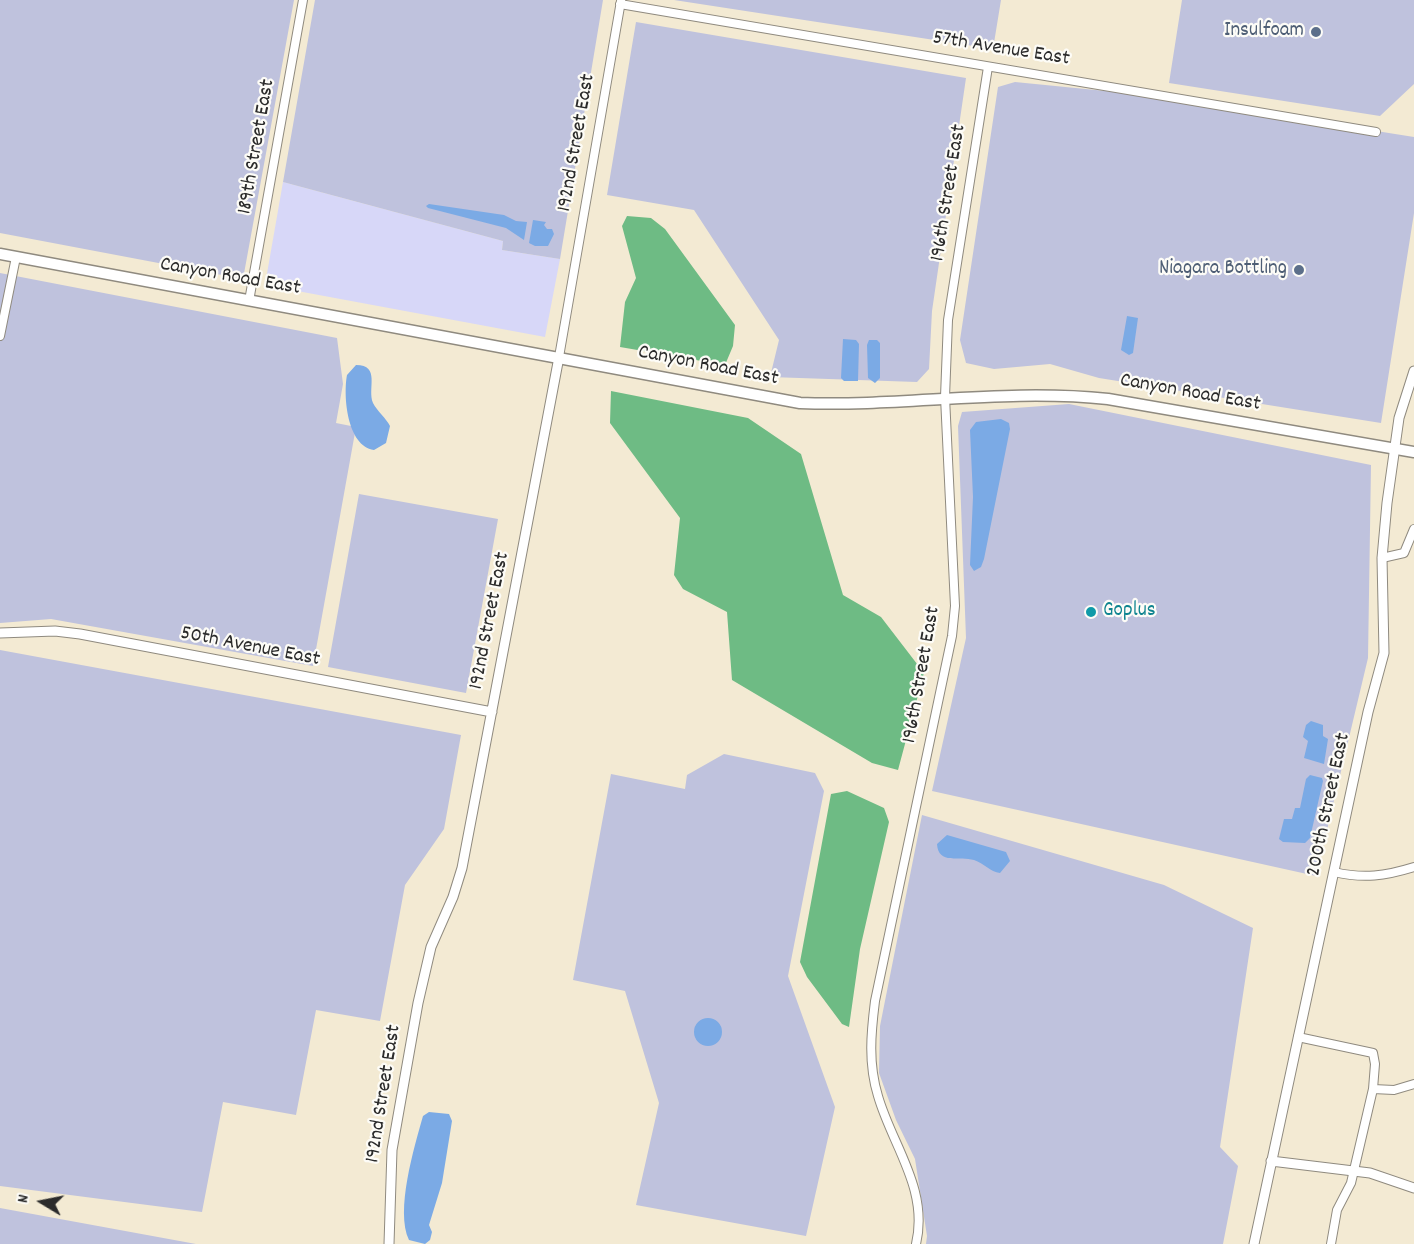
<!DOCTYPE html>
<html>
<head>
<meta charset="utf-8">
<style>
  body { margin:0 }
  #map { position:relative; width:1414px; height:1244px; overflow:hidden; background:#f3ead3; font-family:Dekko,sans-serif }
  canvas { display:block }
  .north { position:absolute; left:12px; top:1172px; width:60px; height:60px; -webkit-text-stroke:4px #fdfcf7; paint-order:stroke; rotate:280deg; font-size:16px; font-weight:700; line-height:24px; text-align:center; color:#2b2b2b }
  .north::after { content:''; display:block; margin:auto; width:21px; height:27px; background:#2b2b2b; clip-path:polygon(50% 0,100% 100%,50% 72%,0 100%) }
</style>
</head>
<body>
<div id="map">
<canvas width="1414" height="1244"></canvas>
<div class="north">N</div>
</div>
<script>
const c = document.querySelector('canvas').getContext('2d');
c.lineJoin = 'round';
function fillPath(path, color) {
  c.fillStyle = color;
  c.fill(path, 'evenodd');
}
function strokePath(path, color, width, dash) {
  c.strokeStyle = color;
  c.lineWidth = width;
  c.lineCap = dash ? 'butt' : 'round';
  c.setLineDash(dash || []);
  c.stroke(path);
}
function drawText(font, color, halo, rows, align = 'center') {
  c.font = font + ' Dekko,sans-serif';
  c.lineWidth = 4.5;
  c.setLineDash([]);
  c.textBaseline = 'middle';
  c.strokeStyle = halo;
  c.fillStyle = color;
  for (const [text, x, y, turn = 0] of rows) {
    c.save();
    c.translate(x, y);
    c.rotate((+turn || 0) * Math.PI / 180);
    c.textAlign = isNaN(turn) ? turn : align;
    if (halo) c.strokeText(text, 0, 0);
    c.fillText(text, 0, 0);
    c.restore();
  }
}
fillPath(new Path2D(`
  M283 182 503 241 502 250 560 259 545 337 265 285Z`), '#d7d7f8');
fillPath(new Path2D(`
  M0 0H294L243 279 0 233Z
  M315 0H603L560 259 502 250 503 241 283 182Z
  M674 0H1001L993 49Z
  M1182 0H1414V84L1380 116 1169 83Z
  M636 22 966 78 932 311 929 369 917 382 770 377 779 340 694 210 607 195Z
  M1015 82 1156 96 1414 137V213L1381 423 1099 378 1050 364 994 369 966 363 960 340 998 87Z
  M0 273 337 338 343 384 336 423 356 427 313 666 51 619 0 623Z
  M1069 404 1371 465 1368 658 1316 876 932 791 966 638 958 426 962 412Z
  M359 494 498 519 466 693 328 667Z
  M0 650 461 735 444 829 405 885 380 1021 316 1010 296 1115 223 1102 202 1212 0 1186Z
  M724 754 815 773 824 791 788 976 835 1107 806 1236 636 1205 659 1103 625 991 573 980 611 774 685 789 687 775Z
  M922 815 1164 885 1253 928 1220 1147 1238 1166 1223 1244H926L927 1236 915 1159 896 1120 879 1073 880 1026Z
  M0 1208 196 1244H0Z`), '#bfc2dd');
fillPath(new Path2D(`
  M627 216 651 218 665 229 735 325 733 346 725 365 620 347 625 302 636 278 622 226Z
  M611 391 748 418 801 454 843 595 881 617 924 673 898 770 872 763 732 680 727 612 683 589 674 575 680 518 610 423Z
  M847 791 884 808 889 822 860 949 849 1027 842 1024 807 977 800 962 831 794Z`), '#6ebb84');
fillPath(new Path2D(`
  M429 204 504 215 516 221 527 222 524 240 506 228 428 208 426 206Z
  M533 220 546 222 544 225 547 229H552L554 234 548 246H535L529 243Z
  M1127 316 1138 318 1133 353 1129 355 1121 350Z
  M843 339 856 340 859 344 858 381H844L841 378Z
  M869 340H877L880 343V378L875 383 868 378 867 345Z
  M356 365C381 365 367 389 373 403 377 411 386 418 390 426L386 443 374 450C347 446 343 396 347 375Z
  M1001 419 1009 423 1010 429 984 559 981 567 974 571 970 565 973 497 970 430 976 422Z
  M1311 721 1323 725V736L1328 739 1324 764 1304 758 1308 741 1303 737 1306 725Z
  M1310 775 1322 778 1323 781 1310 838 1305 843 1283 842 1279 839 1284 819H1292L1295 808H1300L1306 779Z
  M947 835 1006 852 1010 861 1000 873C990 872 984 863 974 860 960 856 938 865 937 844Z
  M694 1032a14 14 0 1 1 28 0a14 14 0 1 1-28 0Z
  M429 1112 449 1114 452 1121 442 1183 429 1225 432 1232 430 1240 425 1244 409 1240C395 1211 414 1148 423 1116Z`), '#7baae5');
const minor = new Path2D(`
  M620 4 1376 132
  M249 301 303 0
  M0 336 16 257
  M559 357 621 1
  M1382 558 1404 553 1414 529
  M1334 872C1364 879 1385 876 1414 867
  M1298 1037 1373 1053 1375 1064 1373 1089 1351 1183 1337 1210 1331 1244
  M1373 1089 1394 1090 1414 1084
  M916 1244C929 1189 892 1145 878 1096 868 1063 871 1033 875 1001L952 636 955 606 945 397 948 320 988 67`);
const tertiary = new Path2D(`
  M0 633 55 631 80 634 492 712
  M1271 1161 1370 1173 1414 1188
  M389 1244 392 1150 418 1003 431 947 453 897 462 868 559 357
  M1254 1244 1368 712 1384 653 1382 558 1387 503 1399 418 1414 371`);
const secondary = new Path2D(`
  M0 254 800 403C904 407 1003 388 1108 399L1414 452`);
strokePath(minor, '#8f8a7f', 10);
strokePath(tertiary, '#8f8a7f', 11);
strokePath(secondary, '#8f8a7f', 13);
strokePath(minor, '#fff', 8);
strokePath(tertiary, '#fff', 9);
strokePath(secondary, '#fff', 10);
for (const [x, y, r, color] of [
  [1316,32,6,"#5c6f8a"],
  [1299,270,6,"#5c6f8a"],
  [1091,612,6,"#0f9aa8"]
]) {
  const dot = new Path2D();
  dot.arc(x, y, r, 0, 2 * Math.PI);
  c.fillStyle = color;
  c.fill(dot);
  strokePath(dot, '#fdfcf7', 2);
}
drawText('21px', '#4e5e75', '#fdfcf7', [
  ["Insulfoam",1304,32],
  ["Niagara Bottling",1287,270]
], 'right');
drawText('21px', '#2b2b2b', '#fdfcf7', [
  ["57th Avenue East",1001,50,9],
  ["192nd Street East",578,143,-80],
  ["189th Street East",258,147,-80],
  ["196th Street East",950,193,-81],
  ["Canyon Road East",230,278,10],
  ["Canyon Road East",708,367,11],
  ["Canyon Road East",1190,394,10],
  ["192nd Street East",491,621,-79],
  ["50th Avenue East",250,648,11],
  ["196th Street East",923,675,-80],
  ["200th Street East",1330,805,-78],
  ["192nd Street East",385,1094,-81]
]);
drawText('21px', '#0d838f', '#fdfcf7', [
  ["Goplus",1103,612]
], 'left');
</script>
</body>
</html>
